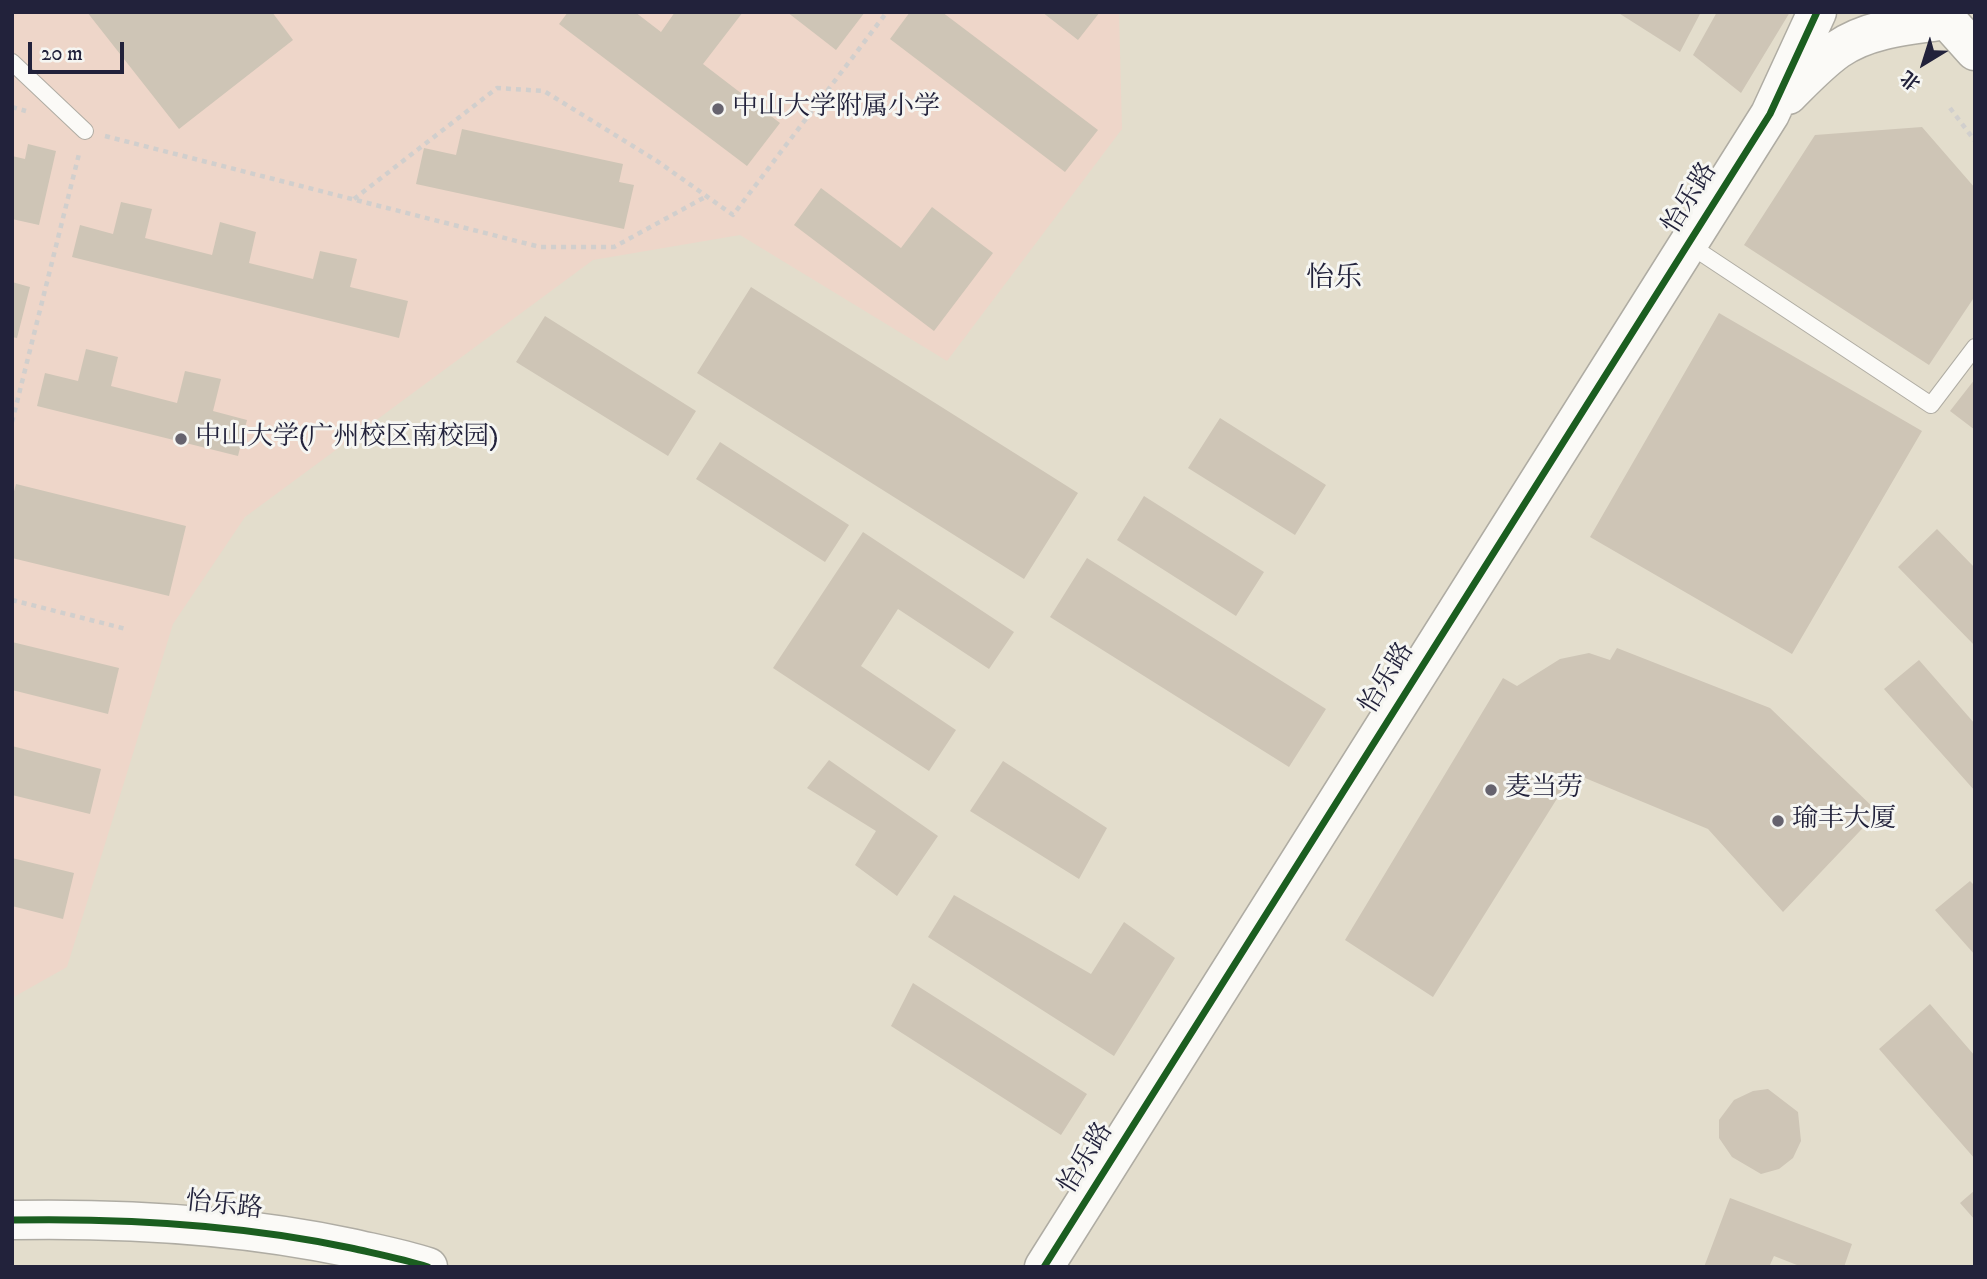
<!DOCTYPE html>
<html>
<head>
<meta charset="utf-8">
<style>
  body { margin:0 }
  #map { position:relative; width:1987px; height:1279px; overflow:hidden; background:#e3ddcc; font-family:"IM FELL DW Pica","Noto Serif SC",serif }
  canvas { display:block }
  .frame { position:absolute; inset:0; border:14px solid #22223b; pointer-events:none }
  .north { position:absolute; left:1889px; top:28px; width:70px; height:70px; -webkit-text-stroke:5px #f6f6f2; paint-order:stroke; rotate:218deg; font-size:19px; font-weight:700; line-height:28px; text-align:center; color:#22223b }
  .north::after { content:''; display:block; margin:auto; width:24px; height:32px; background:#22223b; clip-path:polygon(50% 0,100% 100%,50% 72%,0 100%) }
  .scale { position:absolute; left:28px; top:42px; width:96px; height:32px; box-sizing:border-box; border:4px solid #22223b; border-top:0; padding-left:9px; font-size:21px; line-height:24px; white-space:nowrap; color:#22223b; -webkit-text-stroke:5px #f6f6f2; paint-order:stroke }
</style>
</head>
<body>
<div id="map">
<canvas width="1987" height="1279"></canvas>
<div class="frame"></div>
<div class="north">北</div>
<div class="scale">20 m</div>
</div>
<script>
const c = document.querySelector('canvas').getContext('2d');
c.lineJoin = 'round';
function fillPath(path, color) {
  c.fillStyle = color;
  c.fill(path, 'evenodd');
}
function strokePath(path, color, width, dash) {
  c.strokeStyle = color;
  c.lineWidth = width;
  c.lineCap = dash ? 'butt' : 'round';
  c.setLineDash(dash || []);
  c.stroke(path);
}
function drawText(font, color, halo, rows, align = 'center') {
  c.font = font + ' "IM FELL DW Pica","Noto Serif SC",serif';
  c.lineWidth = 6;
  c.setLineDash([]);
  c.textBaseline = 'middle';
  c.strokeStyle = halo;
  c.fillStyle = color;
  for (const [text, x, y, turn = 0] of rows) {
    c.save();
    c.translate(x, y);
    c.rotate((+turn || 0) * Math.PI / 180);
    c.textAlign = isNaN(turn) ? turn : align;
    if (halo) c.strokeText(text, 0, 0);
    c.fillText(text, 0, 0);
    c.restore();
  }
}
fillPath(new Path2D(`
  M12 12H1119L1122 129 947 361 740 235 593 260 245 517 173 624 67 967 12 998Z`), '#eed6c9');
fillPath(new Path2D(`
  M87 12H272L293 40 179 129Z
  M568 12H635L661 32 675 12H743L703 64 780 123 747 166 559 24Z
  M787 12H865L836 50Z
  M910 12H942L1098 130 1065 172 890 39Z
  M1042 12H1100L1078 40Z
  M1617 12H1701L1680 52Z
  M1717 12H1790L1741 93 1693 55Z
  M1922 127 1975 188V296L1929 365 1744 245 1815 135Z
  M462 129 623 164 619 182 634 185 624 229 416 184 424 148 456 155Z
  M28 144 56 151 39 225 12 219V156L25 159Z
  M821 188 901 248 932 207 993 253 934 331 794 225Z
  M121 202 152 209 145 238 212 255 220 222 256 232 249 263 313 279 320 251 357 259 350 287 408 301 399 338 72 257 80 225 113 234Z
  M12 282 30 287 17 338 12 337Z
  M751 287 1078 493 1024 579 697 373Z
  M1719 313 1922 431 1792 654 1590 537Z
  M545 316 696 411 668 456 516 362Z
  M86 349 118 357 111 386 177 403 185 371 221 379 213 411 247 420 238 456 37 406 45 373 78 381Z
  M1975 379V430L1950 411Z
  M1220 418 1326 485 1295 535 1188 468Z
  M720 442 849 525 825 562 696 479Z
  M16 484 186 526 169 596 12 558V499Z
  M1144 496 1264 572 1236 616 1117 540Z
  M1937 529 1975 568V646L1898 567Z
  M863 532 1014 632 989 669 898 609 861 666 956 730 929 771 773 668Z
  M1087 558 1326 709 1289 767 1050 617Z
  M12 642 119 668 108 714 12 690Z
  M1617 648 1770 708 1878 812 1783 912 1708 829 1573 773 1433 997 1345 940 1503 678 1517 686 1560 659 1589 653 1610 660Z
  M1919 660 1975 724V791L1884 689Z
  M12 746 101 769 90 814 12 795Z
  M829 760 938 836 897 896 855 865 876 831 807 788Z
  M1003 761 1107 828 1079 879 970 811Z
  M12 858 74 873 63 919 12 906Z
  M1970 881 1975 886V955L1935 910Z
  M954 895 1091 974 1124 922 1175 958 1114 1056 928 937Z
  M913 983 1087 1094 1061 1135 891 1026Z
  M1930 1004 1975 1056V1159L1879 1049Z
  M1768 1089 1798 1112 1801 1141 1793 1158 1779 1169 1761 1174 1732 1157 1719 1138V1120L1734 1100 1753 1091Z
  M1975 1190V1220L1960 1203Z
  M1730 1198 1852 1244 1844 1267H1802L1774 1256 1769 1267H1704Z`), '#cec5b6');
const service = new Path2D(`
  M12 62 85 131
  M1688 244 1931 405 1975 347`);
const tertiary = new Path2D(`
  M1788 95C1804 79 1819 63 1837 50 1868 28 1911 25 1947 20
  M12 1220C126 1218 239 1224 351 1248 377 1254 403 1259 428 1267
  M1044 1267 1770 114 1817 12`);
const primary = new Path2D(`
  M1940 12 1975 51`);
strokePath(service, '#afaca3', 18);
strokePath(tertiary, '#afaca3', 41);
strokePath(primary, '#afaca3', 41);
strokePath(new Path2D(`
  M12 107 26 111
  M1950 108 1975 141
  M105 136 540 247H614L707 196
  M354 199 497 88 544 91 657 161 733 215 887 12
  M12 422 79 154
  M12 600 126 629`), '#d1cfcd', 4.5, [5, 5]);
strokePath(service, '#fbfaf7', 16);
strokePath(tertiary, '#fbfaf7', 38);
strokePath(primary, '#fbfaf7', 38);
strokePath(new Path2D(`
  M12 1220C126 1218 239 1224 351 1248 377 1254 403 1259 428 1267
  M1044 1267 1770 114 1817 12`), '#1b5e20', 7);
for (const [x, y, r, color] of [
  [718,109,7,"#66636e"],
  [181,439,7,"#66636e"],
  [1491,790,7,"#66636e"],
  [1778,821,7,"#66636e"]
]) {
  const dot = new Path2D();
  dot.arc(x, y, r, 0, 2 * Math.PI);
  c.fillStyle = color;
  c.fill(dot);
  strokePath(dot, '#f6f6f2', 2.5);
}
drawText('26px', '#22223b', '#f6f6f2', [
  ["中山大学附属小学",732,109],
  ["中山大学(广州校区南校园)",195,439],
  ["麦当劳",1505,790],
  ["瑜丰大厦",1792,821]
], 'left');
drawText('26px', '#22223b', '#f6f6f2', [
  ["怡乐路",1691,199,-58],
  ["怡乐路",1388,679,-58],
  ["怡乐路",1087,1159,-58],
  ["怡乐路",224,1207,6]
]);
drawText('28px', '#22223b', '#f6f6f2', [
  ["怡乐",1334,280]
]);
</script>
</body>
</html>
